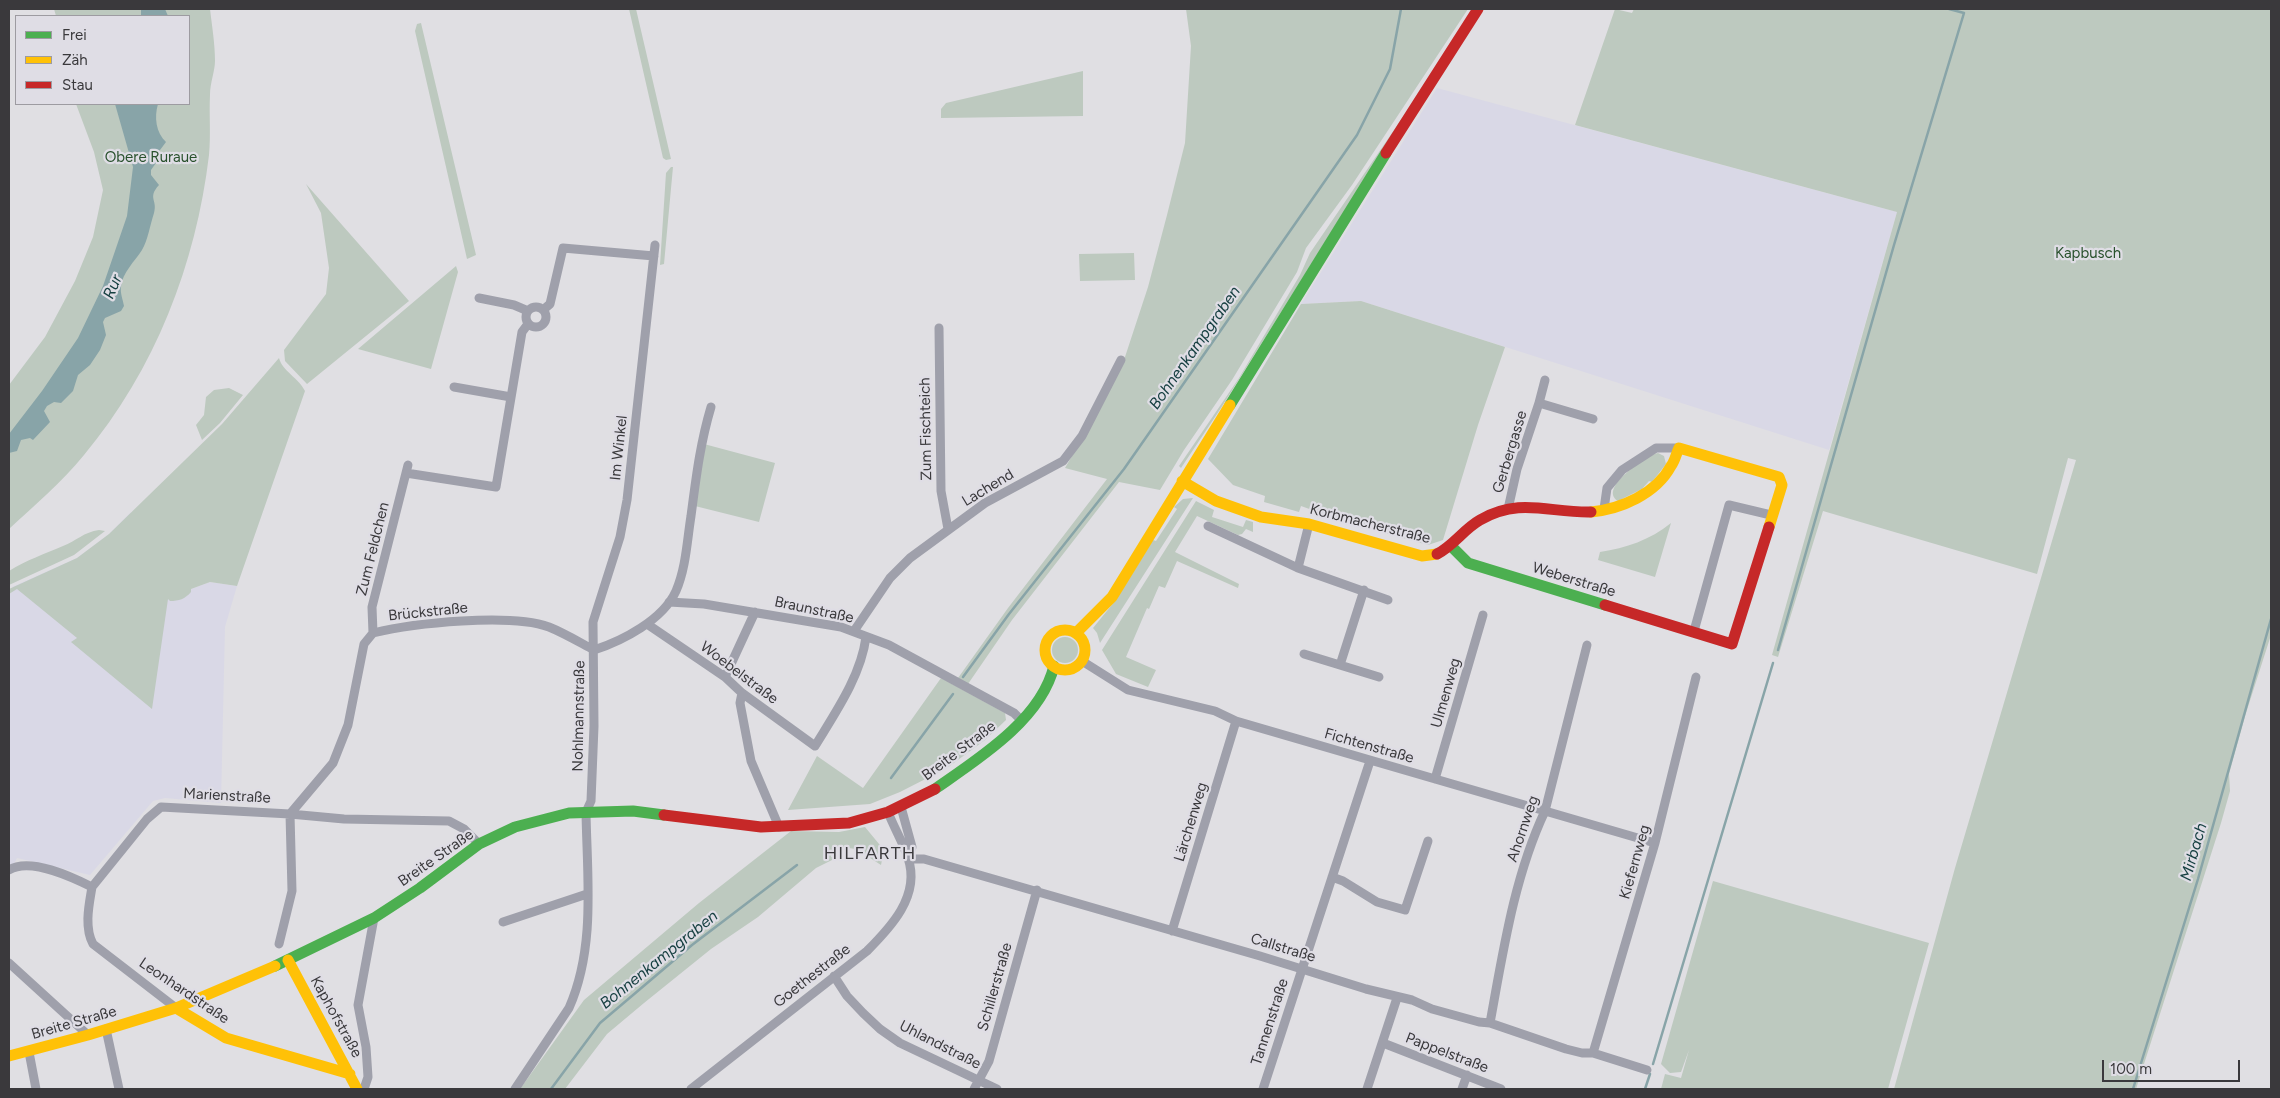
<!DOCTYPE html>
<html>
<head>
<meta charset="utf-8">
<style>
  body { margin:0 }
  #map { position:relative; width:2280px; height:1098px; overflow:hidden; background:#e0dfe3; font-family:Figtree,sans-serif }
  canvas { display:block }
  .frame { position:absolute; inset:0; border:10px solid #3a393c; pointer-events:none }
  .legend { position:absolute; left:15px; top:15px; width:175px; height:90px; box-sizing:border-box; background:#dfdde5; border:1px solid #9d9ba1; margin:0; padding:6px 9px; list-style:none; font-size:15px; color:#3a393c }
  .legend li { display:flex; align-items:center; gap:10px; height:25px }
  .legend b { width:25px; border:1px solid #9d9ba1 }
  .scale { position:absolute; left:2102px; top:1060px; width:138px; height:22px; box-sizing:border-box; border:2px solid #3a393c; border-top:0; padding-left:6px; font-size:15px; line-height:18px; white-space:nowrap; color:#3a393c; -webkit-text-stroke:4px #dfdde5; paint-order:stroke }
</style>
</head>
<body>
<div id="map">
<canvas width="2280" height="1098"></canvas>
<div class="frame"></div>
<ul class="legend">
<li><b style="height:6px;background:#4caf50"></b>Frei</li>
<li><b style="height:6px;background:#ffc107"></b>Zäh</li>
<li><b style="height:6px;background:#c62828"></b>Stau</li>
</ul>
<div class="scale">100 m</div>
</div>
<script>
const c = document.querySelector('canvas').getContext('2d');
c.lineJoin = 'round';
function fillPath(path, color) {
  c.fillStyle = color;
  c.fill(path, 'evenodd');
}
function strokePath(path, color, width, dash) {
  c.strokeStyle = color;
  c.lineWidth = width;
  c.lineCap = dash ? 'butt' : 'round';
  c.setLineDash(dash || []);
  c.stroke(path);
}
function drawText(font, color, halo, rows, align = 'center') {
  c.font = font + ' Figtree,sans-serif';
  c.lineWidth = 4.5;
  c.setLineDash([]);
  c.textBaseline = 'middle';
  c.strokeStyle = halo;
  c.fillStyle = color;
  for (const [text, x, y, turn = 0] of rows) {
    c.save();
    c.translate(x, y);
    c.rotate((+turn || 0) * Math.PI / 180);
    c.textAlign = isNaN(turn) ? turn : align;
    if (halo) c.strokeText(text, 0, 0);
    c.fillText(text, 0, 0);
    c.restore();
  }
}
fillPath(new Path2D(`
  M1437 88 1897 212 1829 450 1361 301 1301 304Z
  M131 512 168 597 210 582 237 586 225 627 221 803 165 798 153 801 90 875 17 858 13 866 9 863V594L16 589 12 587 77 558 109 534Z`), '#d9d8e6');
fillPath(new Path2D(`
  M54 9H210C212 26 215 44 215 61 215 71 210 83 210 95 209 114 211 135 209 155 196 264 155 370 84 455 62 482 34 506 9 529V385L45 337 75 281 93 237 103 190 94 152 76 104H189V16H56Z
  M629 9H636L671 159 666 160 663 158Z
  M1186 9H1468L1352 185 1306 248 1297 272 1232 380 1184 450 1160 490 1119 482 1012 620 968 684 958 678 1008 608 1107 479 1065 468 1104 401 1124 360 1148 287 1167 215 1185 143 1191 46Z
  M1615 9 1632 13 1634 9H2271V635L2246 713 2229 774 2230 791 2221 823 2136 1089H1894L1955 868 2076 460 2068 458 2037 574 1823 511 1778 657 1772 655 1897 212 1575 125Z
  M421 23 476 255 467 259 415 31 417 24Z
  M1083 71V116L941 118V109L946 103Z
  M1407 111 1221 408 1181 468 1179 466 1239 378 1300 275 1310 253Z
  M671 167H673L664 264 660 265 666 173Z
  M306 184 409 301 307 384 285 361 284 350 326 294 329 268 321 213Z
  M1134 253 1135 280 1080 281 1079 254Z
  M456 266 458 272 431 369 358 349Z
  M1361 301 1505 347 1478 425 1443 540 1428 545 1346 522 1301 506 1299 512 1264 502 1265 496 1233 485 1208 459 1301 304Z
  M279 358C282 371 299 378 305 391L237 586 210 582 191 589V592C185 599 179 601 170 601L168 599 152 709 71 642 77 638 17 589 9 594V589L77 558 109 534 222 424Z
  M229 388 243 395 220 423 202 440 196 425 204 415 206 397 214 390Z
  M704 444 775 463 759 522 695 506Z
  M1658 453 1664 456 1666 464 1652 482 1649 481 1642 489 1618 501C1597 488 1648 455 1658 453Z
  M1193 498 1100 643 1097 633 1093 628 1115 601 1153 540 1156 541 1177 509 1174 507 1183 499Z
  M1196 501 1214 510 1212 517 1243 527 1246 520 1253 522V532L1246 529 1242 534 1238 535 1197 516 1175 552 1239 584 1238 588 1177 561 1165 588 1159 586 1149 609 1147 608 1126 657 1156 670 1148 687 1116 674 1102 650Z
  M1671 523 1655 577 1598 560 1600 552C1626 548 1650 540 1671 523Z
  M99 530 105 531 74 555 9 585V571C27 560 44 554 63 546 76 541 84 532 99 530Z
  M1052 650a13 13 0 1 1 26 0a13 13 0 1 1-26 0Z
  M941 678 1005 713 1006 720 985 740 947 768 900 792 870 804 788 810 817 756 863 788Z
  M865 827 884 850 881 865 856 849 833 846 831 857 836 858 816 868 758 917 711 949 644 1003 607 1034 565 1089H520L584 1000 699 903 791 831 839 832Z
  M1713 881 1929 943 1888 1089H1661L1665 1074 1681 1078 1689 1050 1681 1072 1670 1073 1661 1064Z`), '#bdc9bf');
fillPath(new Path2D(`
  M141 9H165L168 16H141Z
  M115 104H158C154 117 156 133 166 142L157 154 158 160 151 170V175L159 185C147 198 158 200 154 213 150 225 148 240 142 250 135 261 122 273 121 287 120 293 123 300 124 306L121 311 105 318 103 322 106 335 100 350 90 365 78 375 73 391 61 403 54 402 47 406 44 411 50 422 33 440 30 438 21 440 17 451 9 453V434L42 391 78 338 103 286 127 216 133 167Z`), '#88a4a8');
strokePath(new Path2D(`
  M1778 650 1894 245 1964 13 1949 9
  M963 677 1009 614 1124 469 1357 135 1390 69 1401 9
  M891 778 953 694
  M1653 1064 1773 663
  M551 1089 600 1023 692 945 797 865
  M1645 1089 1650 1074
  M2133 1089 2198 879 2271 619`), '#88a4a8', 2.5);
strokePath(new Path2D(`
  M479 298 514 305 528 311
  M526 317a10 10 0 1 1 20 0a10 10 0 1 1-20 0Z
  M543 310 550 304 563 248 654 256
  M939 328 941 491 948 529
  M454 387 511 397
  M1539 403 1545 380
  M406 473 496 487 522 332 528 324
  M1508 509 1517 469 1539 403 1593 419
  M1604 509 1607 488 1622 470 1656 448H1679
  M1309 524 1298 568 1388 600
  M1208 526 1298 568
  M669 602 704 604 841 627 889 645 1014 713 1021 720
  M647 624 725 677 742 693 815 746C835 713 861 676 866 637
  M854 631 890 578 910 558 985 503 1063 461 1082 436 1121 360
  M1694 631 1729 505 1771 515
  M373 633 372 607 408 465
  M594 650C622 641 663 620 676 591 686 568 687 541 691 516 696 478 700 444 711 407
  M1304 654 1379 677
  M1082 661 1128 690 1215 711 1236 721 1655 843
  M1340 665 1364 590
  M725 677 755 612
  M742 693 740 703 751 761 779 827
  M1435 779 1483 615
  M901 807 912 847 908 859
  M908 859H924L1260 956 1366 989 1412 1000 1432 1009 1479 1022 1490 1023 1566 1049 1582 1053H1593L1647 1070
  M9 870C30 857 72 877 92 887L147 819 161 807 290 814 344 819 449 821 464 829 479 844
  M1332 877 1343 881 1377 902 1405 910 1428 841
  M92 887C89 905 84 927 93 944L176 1008
  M503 922 587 894
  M1172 931 1236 721
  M279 944 292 891 290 814 333 763 348 725 364 644 373 633C414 623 510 613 549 627 564 633 579 642 594 650
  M9 963 88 1035
  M834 976 847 996 863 1013 880 1029 900 1043 997 1089
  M1490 1023C1503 952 1514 877 1545 811L1587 645
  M106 1029 119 1089
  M1383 1043 1501 1089
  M29 1052 36 1089
  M1593 1053 1655 843 1696 677
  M364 1089 368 1077 366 1047 358 1005 374 918
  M515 1089 569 1008C596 947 587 877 586 812L591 801 594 726 593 622 620 537 627 500 655 245
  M691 1089 867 951C890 928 921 896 908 858 903 842 894 828 888 812
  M974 1089 989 1061 1037 890
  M1263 1089 1370 761
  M1367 1089 1397 998
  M1462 1089 1467 1075`), '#9fa0ab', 9);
strokePath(new Path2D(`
  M1230 405 1386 153
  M1451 546 1468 563 1605 605
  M935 789C978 759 1041 720 1054 666
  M275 966 374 918 420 888 479 844 515 827 569 813 633 811 664 815`), '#4caf50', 11);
strokePath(new Path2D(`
  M1182 481 1216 501 1261 517 1309 524 1422 556 1437 554
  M1591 512C1621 509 1656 494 1671 466 1675 461 1676 454 1679 448L1779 477 1782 485 1769 527
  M1045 650a20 20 0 1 1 40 0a20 20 0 1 1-40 0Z
  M1076 633 1112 597 1230 405
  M288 960 357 1089
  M176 1008 226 1038 350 1074
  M9 1056 88 1035 176 1008 275 966`), '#ffc107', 11);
strokePath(new Path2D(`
  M1386 153 1478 9
  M1437 554C1453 546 1464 529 1480 520 1520 497 1549 513 1591 512
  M1605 605 1732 644 1769 527
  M664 815 761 827 849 823 888 812 935 789`), '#c62828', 11);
drawText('15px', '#29512d', '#dfdde5', [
  ["Obere Ruraue",151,158],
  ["Kapbusch",2088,254]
]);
drawText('15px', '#3a393c', '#dfdde5', [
  ["Zum Fischteich",926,429,-91],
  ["Im Winkel",619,448,-84],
  ["Gerbergasse",1510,452,-73],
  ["Lachend",988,488,-31],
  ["Korbmacherstraße",1370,524,14],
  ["Zum Feldchen",373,549,-76],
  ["Weberstraße",1574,580,17],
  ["Braunstraße",814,610,12],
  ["Brückstraße",428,612,-6],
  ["Woebelstraße",739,673,37],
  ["Ulmenweg",1446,693,-74],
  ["Nohlmannstraße",579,716,-89],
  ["Fichtenstraße",1369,746,16],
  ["Breite Straße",959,751,-37],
  ["Marienstraße",227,796,3],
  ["Lärchenweg",1191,822,-73],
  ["Ahornweg",1523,829,-71],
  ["Breite Straße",436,858,-35],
  ["Kiefernweg",1635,862,-74],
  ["Callstraße",1283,948,17],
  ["Goethestraße",812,976,-38],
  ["Schillerstraße",995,987,-74],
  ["Leonhardstraße",184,991,34],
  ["Kaphofstraße",336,1017,61],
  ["Tannenstraße",1270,1022,-72],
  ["Breite Straße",74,1023,-16],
  ["Uhlandstraße",940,1045,27],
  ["Pappelstraße",1447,1053,21]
]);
drawText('italic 16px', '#174042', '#dfdde5', [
  ["Rur",113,287,-67],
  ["Bohnenkampgraben",1195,348,-55],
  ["Mirbach",2194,852,-74],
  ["Bohnenkampgraben",659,960,-39]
]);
c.letterSpacing = '1px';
drawText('18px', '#3a393c', '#dfdde5', [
  ["HILFARTH",870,854]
]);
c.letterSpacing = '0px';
</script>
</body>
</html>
